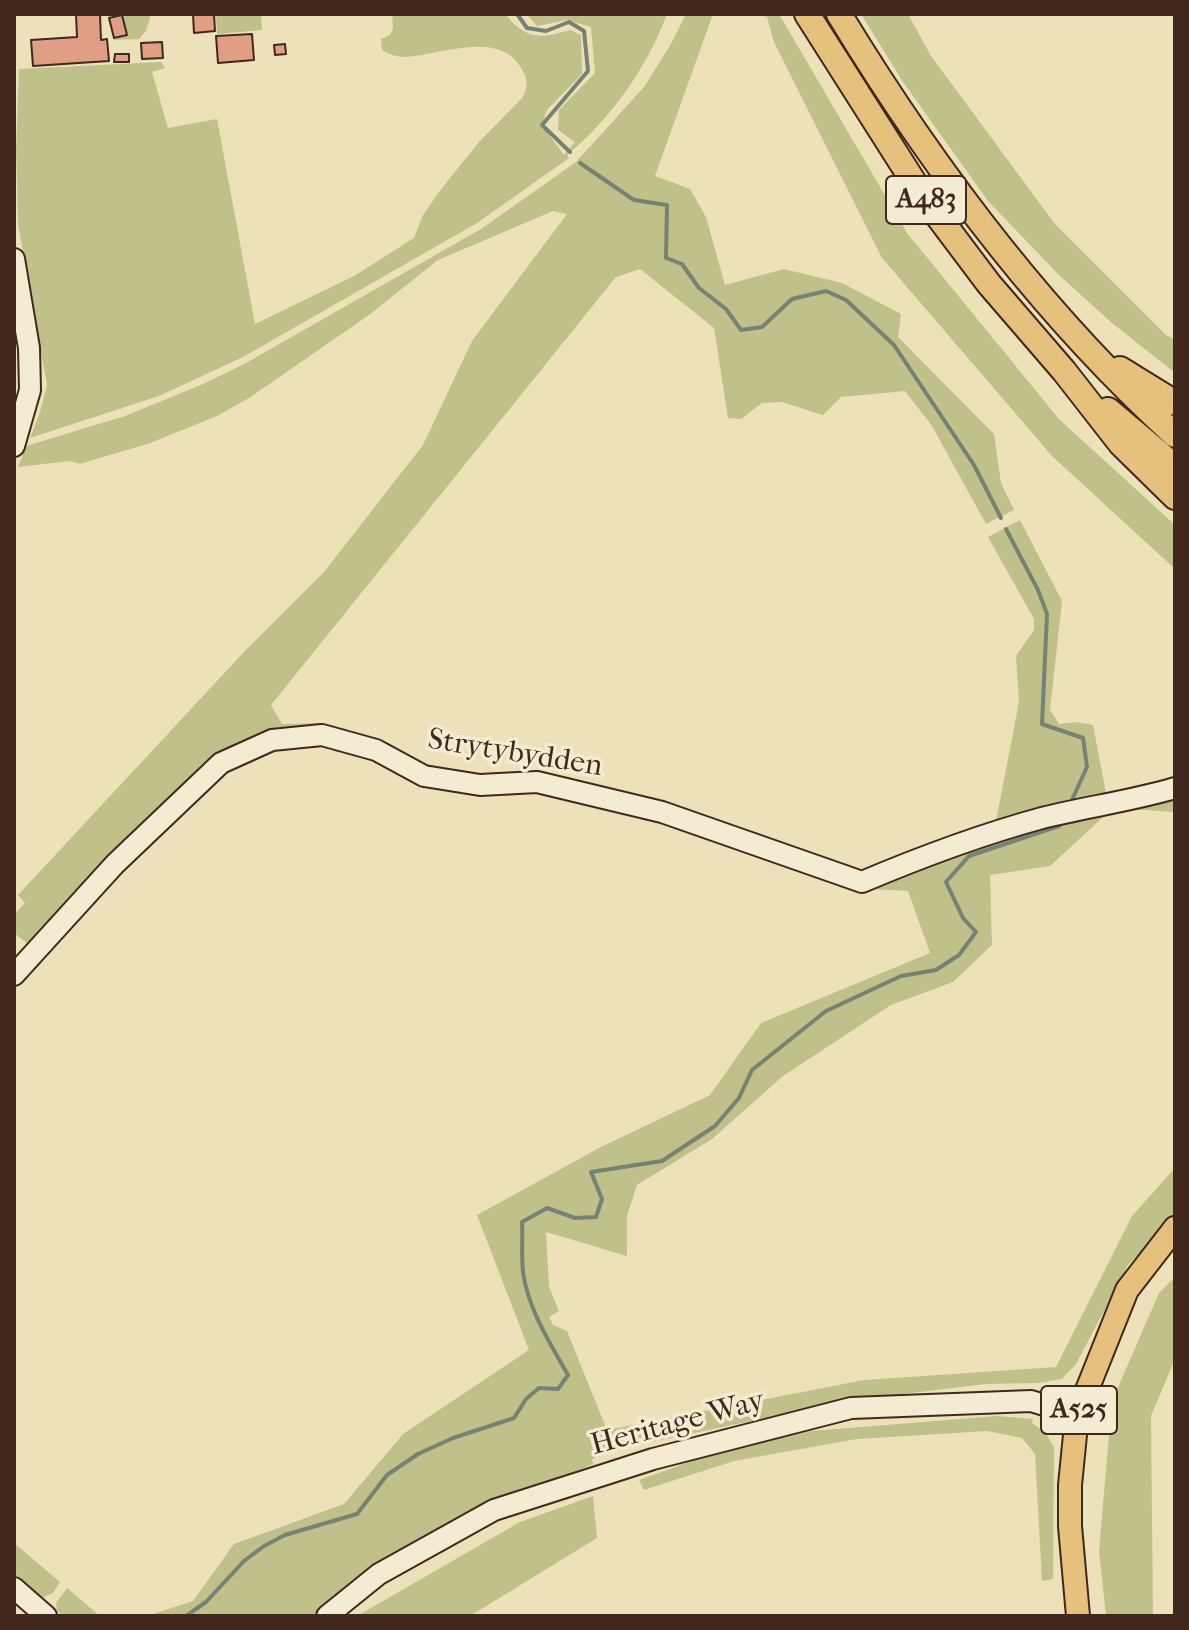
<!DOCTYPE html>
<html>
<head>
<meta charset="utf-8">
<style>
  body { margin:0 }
  #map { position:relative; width:1189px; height:1630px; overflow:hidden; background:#ede1ba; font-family:"IM FELL French Canon",serif }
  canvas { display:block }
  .frame { position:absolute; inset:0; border:16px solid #41281f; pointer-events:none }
</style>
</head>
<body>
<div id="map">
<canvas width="1189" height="1630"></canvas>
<div class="frame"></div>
</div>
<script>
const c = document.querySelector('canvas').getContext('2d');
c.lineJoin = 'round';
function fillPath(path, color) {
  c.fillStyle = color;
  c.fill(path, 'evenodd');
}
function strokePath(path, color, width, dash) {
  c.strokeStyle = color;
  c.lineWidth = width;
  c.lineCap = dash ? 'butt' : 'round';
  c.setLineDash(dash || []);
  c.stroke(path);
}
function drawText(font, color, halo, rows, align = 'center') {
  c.font = font + ' "IM FELL French Canon",serif';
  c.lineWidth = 7;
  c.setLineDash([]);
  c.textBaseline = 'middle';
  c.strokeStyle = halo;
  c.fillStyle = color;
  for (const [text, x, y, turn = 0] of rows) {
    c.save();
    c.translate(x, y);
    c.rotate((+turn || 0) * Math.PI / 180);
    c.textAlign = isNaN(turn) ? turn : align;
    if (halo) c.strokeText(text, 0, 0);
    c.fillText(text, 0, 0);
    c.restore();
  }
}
fillPath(new Path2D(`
  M107 14H151L146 31 139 39 113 40 127 35 122 15 109 18Z
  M216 14H261L262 30 217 34Z
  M392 14H505C527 40 539 39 570 30L581 35 582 74 547 110 542 125 564 155 575 142 558 130 559 110 595 73 591 27 567 20 537 26 526 14H667C648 66 610 120 567 155L569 158 477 223 243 357 159 396 30 438 40 412 47 385 18 224 16 150 19 69 161 62 165 68 152 72 168 128 217 119 255 324 354 276 414 238 423 215 439 192 479 142 523 97C528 86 528 78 521 68 499 29 440 55 405 57 396 57 389 54 382 50L381 39 390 35 393 28Z
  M686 14H713L655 176 690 189 706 217 725 285 784 269 842 283 901 314 898 337 994 434 1001 483 1014 510 986 524 932 426 905 391 841 397 823 415 782 402 762 403 741 419 728 418 714 328 640 269 616 277 271 705 282 724 323 723 282 732 205 764 191 785 31 946 14 933V915L25 903 18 895 243 653 324 572 423 445 472 341 567 214 553 211 438 260 369 315 249 398 217 416 150 443 80 464 70 461 18 467 26 446 125 416 203 384 246 363 481 229 576 162 644 87 671 44Z
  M754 14H779L907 233 1059 419 1175 525V569L1052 456 882 258 774 42 767 17Z
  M861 14H908L931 56 1055 224 1166 335 1175 340V373L1112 323 1059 275 988 201 903 82Z
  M1020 520 1062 601 1050 710 1059 724 1077 722 1093 725 1106 793 1098 801 1175 795V812L1113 808 1050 866 990 875 992 945 953 982 891 1005 783 1076 712 1139 637 1185 627 1216V1256L546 1232 549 1287 559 1311 549 1317 553 1325 567 1331 607 1430 864 1380 1056 1367 1132 1216 1175 1168V1216L1128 1265 1076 1364 1062 1379 1038 1383 986 1384 846 1401 633 1446 592 1459 593 1464 492 1507 369 1576 317 1616H147L193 1601 234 1544 344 1504 403 1434 529 1350 477 1215 601 1147 710 1095 761 1023 930 953 908 891 868 889 1010 831 1030 833 1050 823 996 821 1019 702 1016 656 1034 630V619L988 537Z
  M1175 1277V1359L1151 1416 1153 1616H1106L1099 1551 1112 1401 1159 1293Z
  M997 1416 1033 1419 1032 1423 1045 1432 1054 1447 1053 1579 1042 1581 1035 1454 1022 1438 987 1431 857 1439 734 1461 644 1490 639 1480 717 1452 811 1431Z
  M593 1496 597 1538 470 1616H357L520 1522Z
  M14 1543 60 1582 53 1593 42 1598 14 1573Z
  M67 1588 100 1616H63L57 1611 56 1603Z`), '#c0c08a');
strokePath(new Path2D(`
  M517 14 527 28 546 31 569 22 584 31 588 71 542 125 570 152
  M580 163 634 200 667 205 666 258 682 264 699 288 726 309 741 330 762 327 792 299 826 291 846 300 894 345 974 465 1001 518
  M1006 529 1038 590 1047 614 1042 724 1083 738 1087 767 1071 802
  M186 1616 206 1602 244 1561 264 1546 285 1535 357 1514 387 1475 418 1454 453 1438 514 1418 526 1399 539 1388 558 1389 568 1375C550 1343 528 1309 523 1272 521 1256 523 1238 522 1222L547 1208 575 1218 596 1217 602 1199 591 1172 662 1161 715 1126 739 1098 752 1070 826 1011 901 976 936 970 959 955 976 932 963 918 946 882 969 856 1059 826 1062 821`), '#768272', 4);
const building = new Path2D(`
  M76 14H100L101 40 107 39 109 61 33 66 31 40 77 37Z
  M193 14H214L215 31 194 33Z
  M122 15 127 35 114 38 109 18Z
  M252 34 254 60 218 63 216 36Z
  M162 42 163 58 142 59 141 43Z
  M285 44 286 54 275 55 274 45Z
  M115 54H129V62H114Z`);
fillPath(building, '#e09f84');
strokePath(building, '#41281f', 2);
const secondary = new Path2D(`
  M14 259 29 348 30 390 14 446
  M14 975 115 864 221 763 272 740 322 735 376 750 424 776 480 785 537 782 662 812 862 882C921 857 980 835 1042 818 1086 807 1131 801 1175 788
  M14 1588 46 1616
  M327 1616 379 1574 494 1510 653 1459 851 1408 1031 1401 1077 1415`);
const primary = new Path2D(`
  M1078 1616 1070 1526V1485L1077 1415 1127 1290 1175 1228`);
const highway = new Path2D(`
  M807 14 922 195 989 284 1064 371 1121 444 1175 497
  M839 14C932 167 1042 314 1175 435
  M1120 369 1175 403
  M1108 410 1175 467`);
strokePath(secondary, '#41281f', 24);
strokePath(primary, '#41281f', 26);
strokePath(highway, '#41281f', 28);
strokePath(secondary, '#f3ecd2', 20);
strokePath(primary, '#e6c07d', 22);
strokePath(highway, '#e6c07d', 24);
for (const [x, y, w] of [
  [926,200,80],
  [1079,1410,76]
]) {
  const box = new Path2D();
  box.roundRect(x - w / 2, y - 24, w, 48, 6);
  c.fillStyle = '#f3ecd2';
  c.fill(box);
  strokePath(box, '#41281f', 2);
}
drawText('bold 28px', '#41281f', null, [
  ["A483",926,200],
  ["A525",1079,1410]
]);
drawText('30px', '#41281f', '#f3ecd2', [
  ["Strytybydden",515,754,9],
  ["Heritage Way",678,1424,-15]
]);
</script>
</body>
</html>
